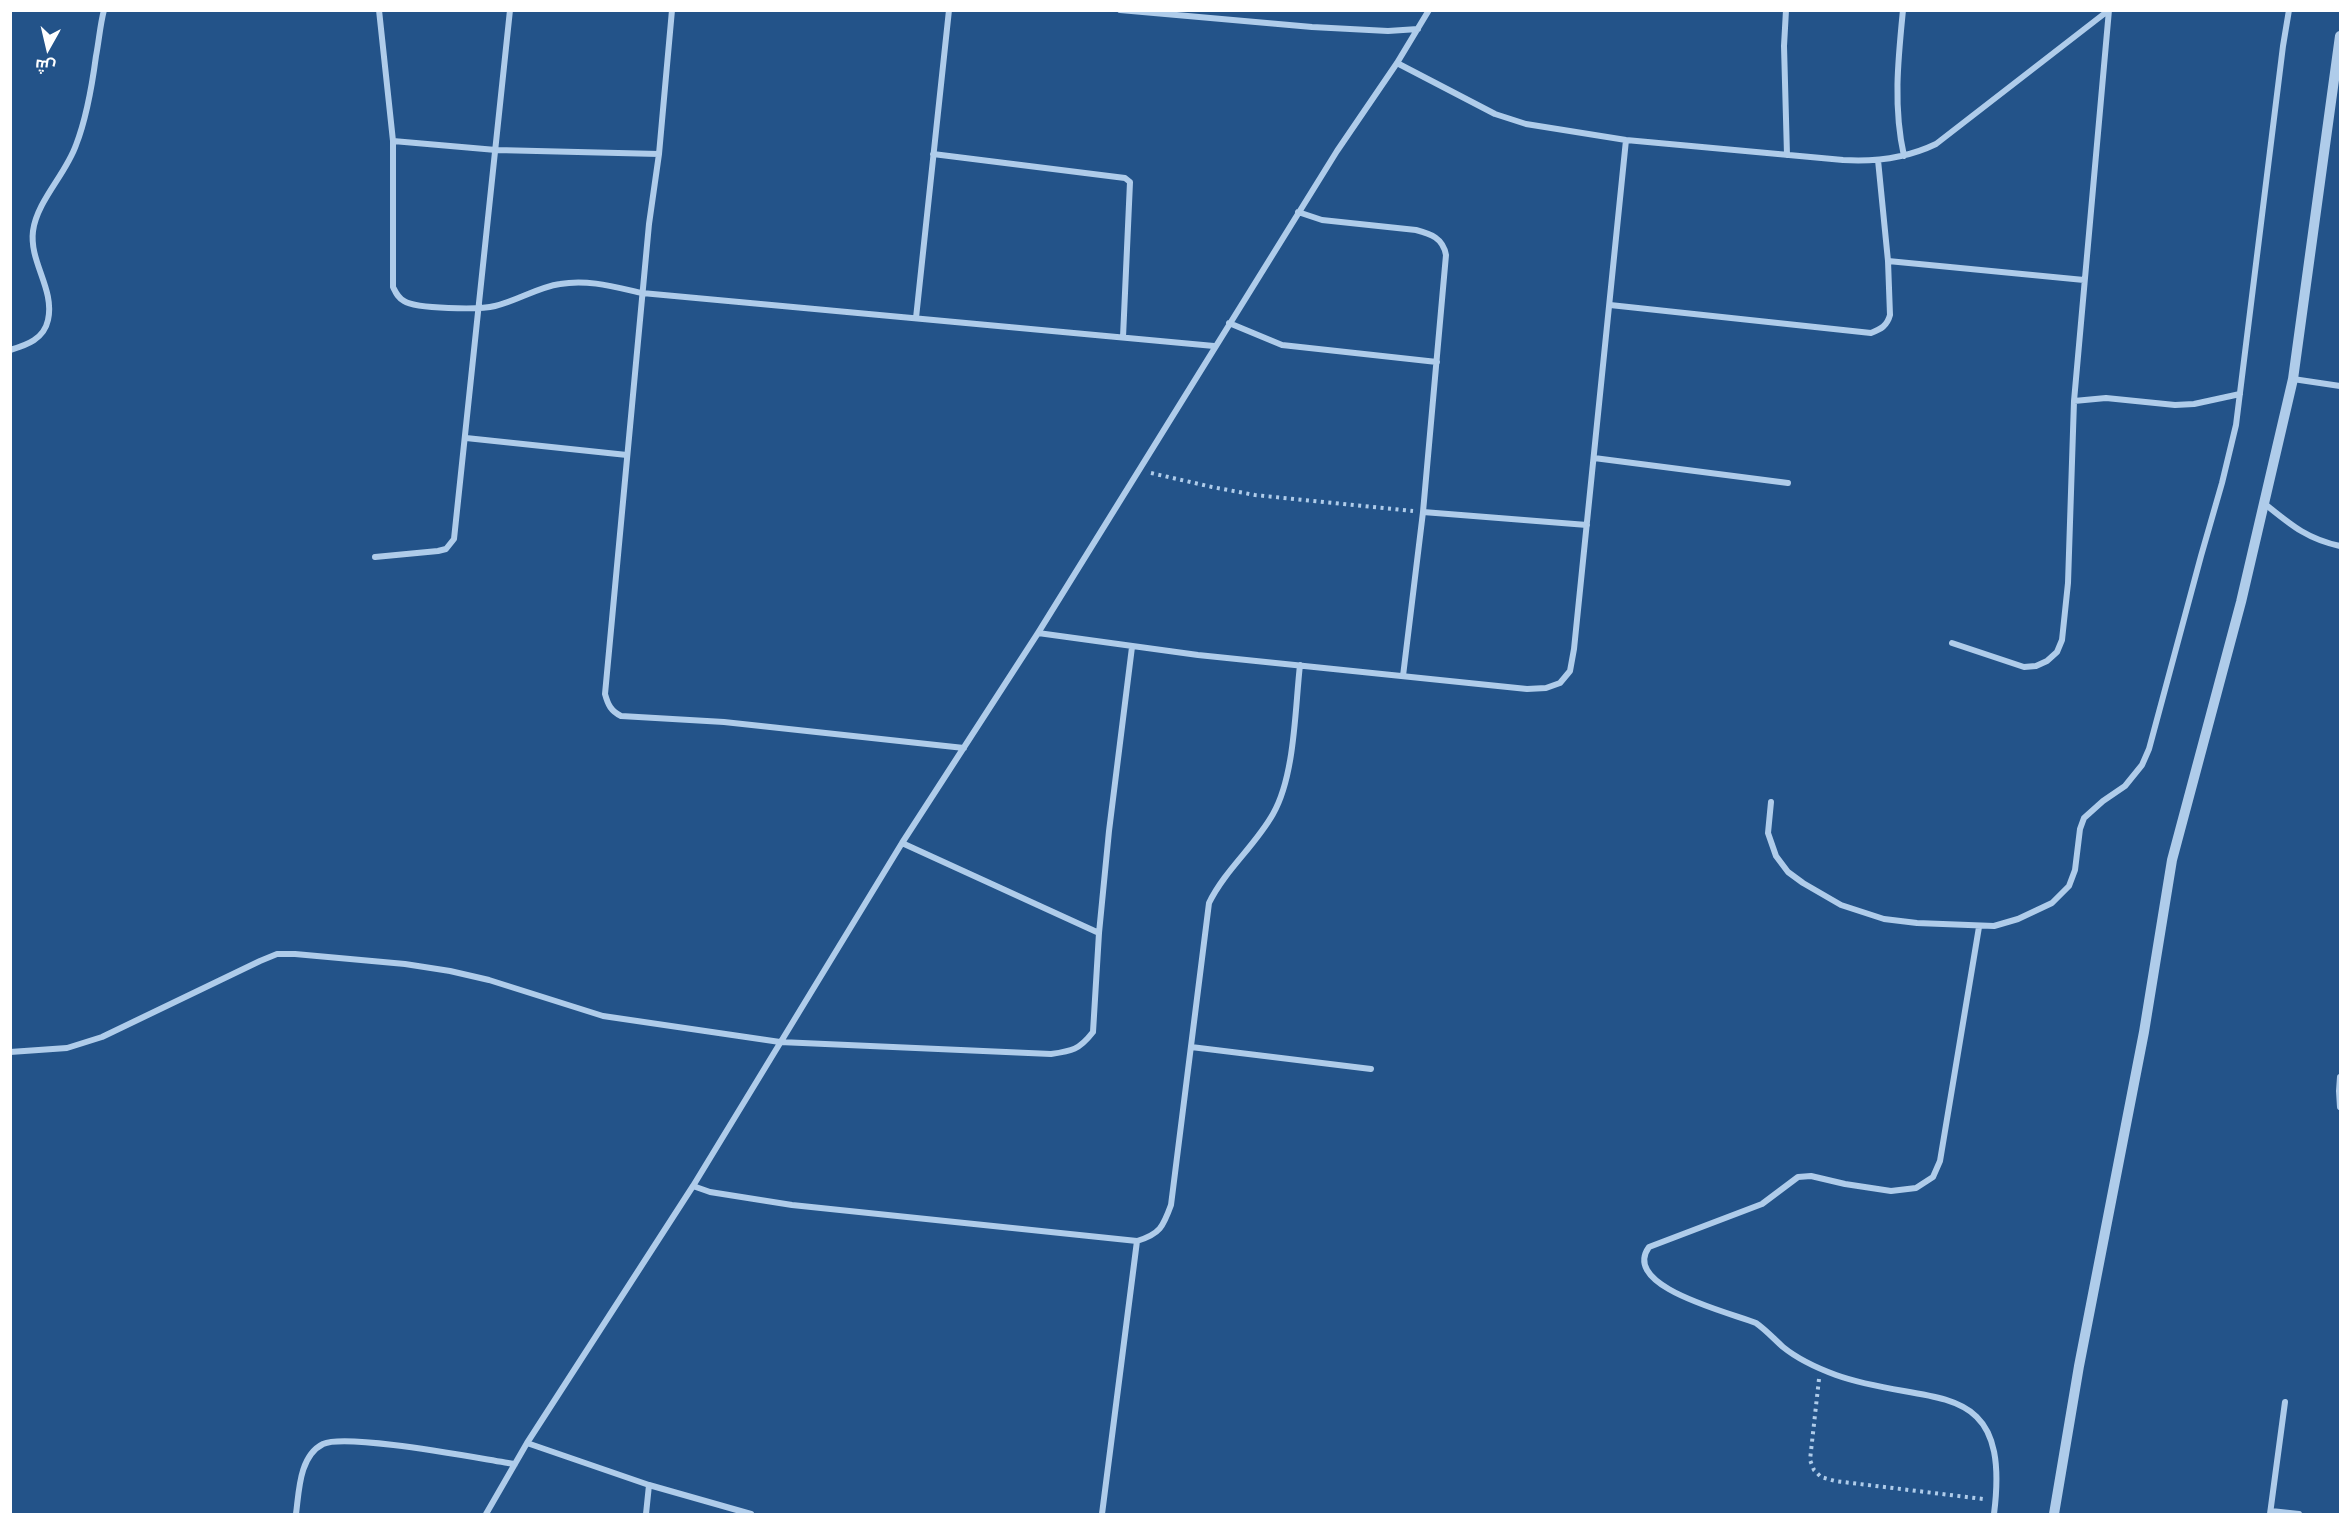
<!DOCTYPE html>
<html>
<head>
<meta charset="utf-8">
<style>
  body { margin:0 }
  #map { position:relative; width:2351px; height:1525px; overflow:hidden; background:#235389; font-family:"Fira Sans",Cairo,sans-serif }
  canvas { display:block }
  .frame { position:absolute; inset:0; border:12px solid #fff; pointer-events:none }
  .north { position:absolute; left:18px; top:18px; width:60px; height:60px; -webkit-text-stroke:4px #235389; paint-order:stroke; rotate:188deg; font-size:16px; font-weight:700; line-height:24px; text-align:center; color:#fff }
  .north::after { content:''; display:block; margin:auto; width:21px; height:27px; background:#fff; clip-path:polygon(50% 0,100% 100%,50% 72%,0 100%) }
</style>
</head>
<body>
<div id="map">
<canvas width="2351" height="1525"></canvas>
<div class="frame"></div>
<div class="north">ش</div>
</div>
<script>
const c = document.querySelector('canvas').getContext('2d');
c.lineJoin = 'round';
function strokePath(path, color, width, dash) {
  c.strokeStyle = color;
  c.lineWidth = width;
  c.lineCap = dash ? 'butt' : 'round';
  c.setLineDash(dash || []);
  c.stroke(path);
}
strokePath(new Path2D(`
  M1151 473 1212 487 1255 495 1413 511
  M1819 1379 1810 1460 1814 1470 1821 1477 1835 1481 1983 1499`), '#afccea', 4, [3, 4.5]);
strokePath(new Path2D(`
  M379 10 393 141V287C396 293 398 298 404 301 416 309 480 310 495 306 517 301 538 287 560 284 588 279 615 287 642 293L1214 346
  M672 10 659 154 649 224 605 694C608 705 611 711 621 716L724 722 964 748
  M1120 10 1312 27 1388 31 1418 29
  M1786 10 1784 46 1787 155
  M1903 10C1898 60 1893 107 1904 156
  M1397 63 1495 114 1526 124 1626 140 1843 160C1875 162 1907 158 1936 144L2109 10
  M393 141 496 150 659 154
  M933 154 1125 178 1130 182 1123 337
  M1298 212 1322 220 1416 230C1431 234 1443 238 1446 255L1423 512 1403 676
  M1888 261 2084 280
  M1610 305 1871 333C1881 329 1887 326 1890 315L1888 261 1878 160
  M916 318 949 10
  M1229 323 1282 345 1437 362
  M10 350C27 345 44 339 48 320 55 289 29 262 33 231 37 201 66 174 76 145 87 117 92 86 96 56 99 41 100 25 104 10
  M2293 379 2340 386
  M2074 401 2106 398 2175 405 2194 404 2240 394
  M466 438 627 455
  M1594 458 1788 483
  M2265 504C2291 525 2307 539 2340 546
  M1423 512 1587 525
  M375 557 438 551 446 549 454 539 510 10
  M1038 633 1198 655 1527 689 1546 688 1560 683 1570 671 1574 649 1626 140
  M1952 643 2024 667 2036 666 2047 661 2057 652 2062 640 2068 583 2074 401 2109 10
  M1771 802 1768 833 1776 856 1788 872 1803 883 1841 905 1884 919 1917 923 1994 926 2018 919 2052 903 2069 886 2075 870 2080 829 2084 818 2103 801 2125 786 2142 765 2149 749 2201 556 2222 483 2236 425 2283 46 2289 10
  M902 843 1099 933
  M1979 927 1940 1161 1933 1177 1916 1188 1891 1191 1845 1184 1811 1176 1798 1177 1762 1204 1649 1247C1620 1287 1732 1313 1756 1323 1766 1330 1774 1339 1783 1347 1799 1360 1817 1368 1836 1375 1928 1408 2012 1372 1994 1514
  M1191 1047 1371 1069
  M10 1052 67 1048 102 1037 260 961 277 954H295L405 964 450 971 489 980 603 1016 780 1042 1051 1054C1072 1051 1079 1050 1093 1032L1099 933 1109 831 1132 647
  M2340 1077 2339 1091 2340 1107
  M693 1186 710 1192 792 1205 1137 1241
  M527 1443 649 1485 751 1514
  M2271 1511 2299 1514
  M296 1514C299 1492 299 1456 323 1444 348 1433 481 1459 515 1464
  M486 1514 527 1443 693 1186 902 843 1038 633 1337 151 1397 63 1429 10
  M646 1514 649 1485
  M1102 1514 1137 1241C1160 1234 1163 1227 1171 1205L1209 903C1225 870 1255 846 1273 814 1295 776 1295 708 1300 665
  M2270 1514 2285 1402`), '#afccea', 6);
strokePath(new Path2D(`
  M2054 1514 2079 1366 2144 1032 2172 860 2241 602 2293 379 2340 36`), '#afccea', 10);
</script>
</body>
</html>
